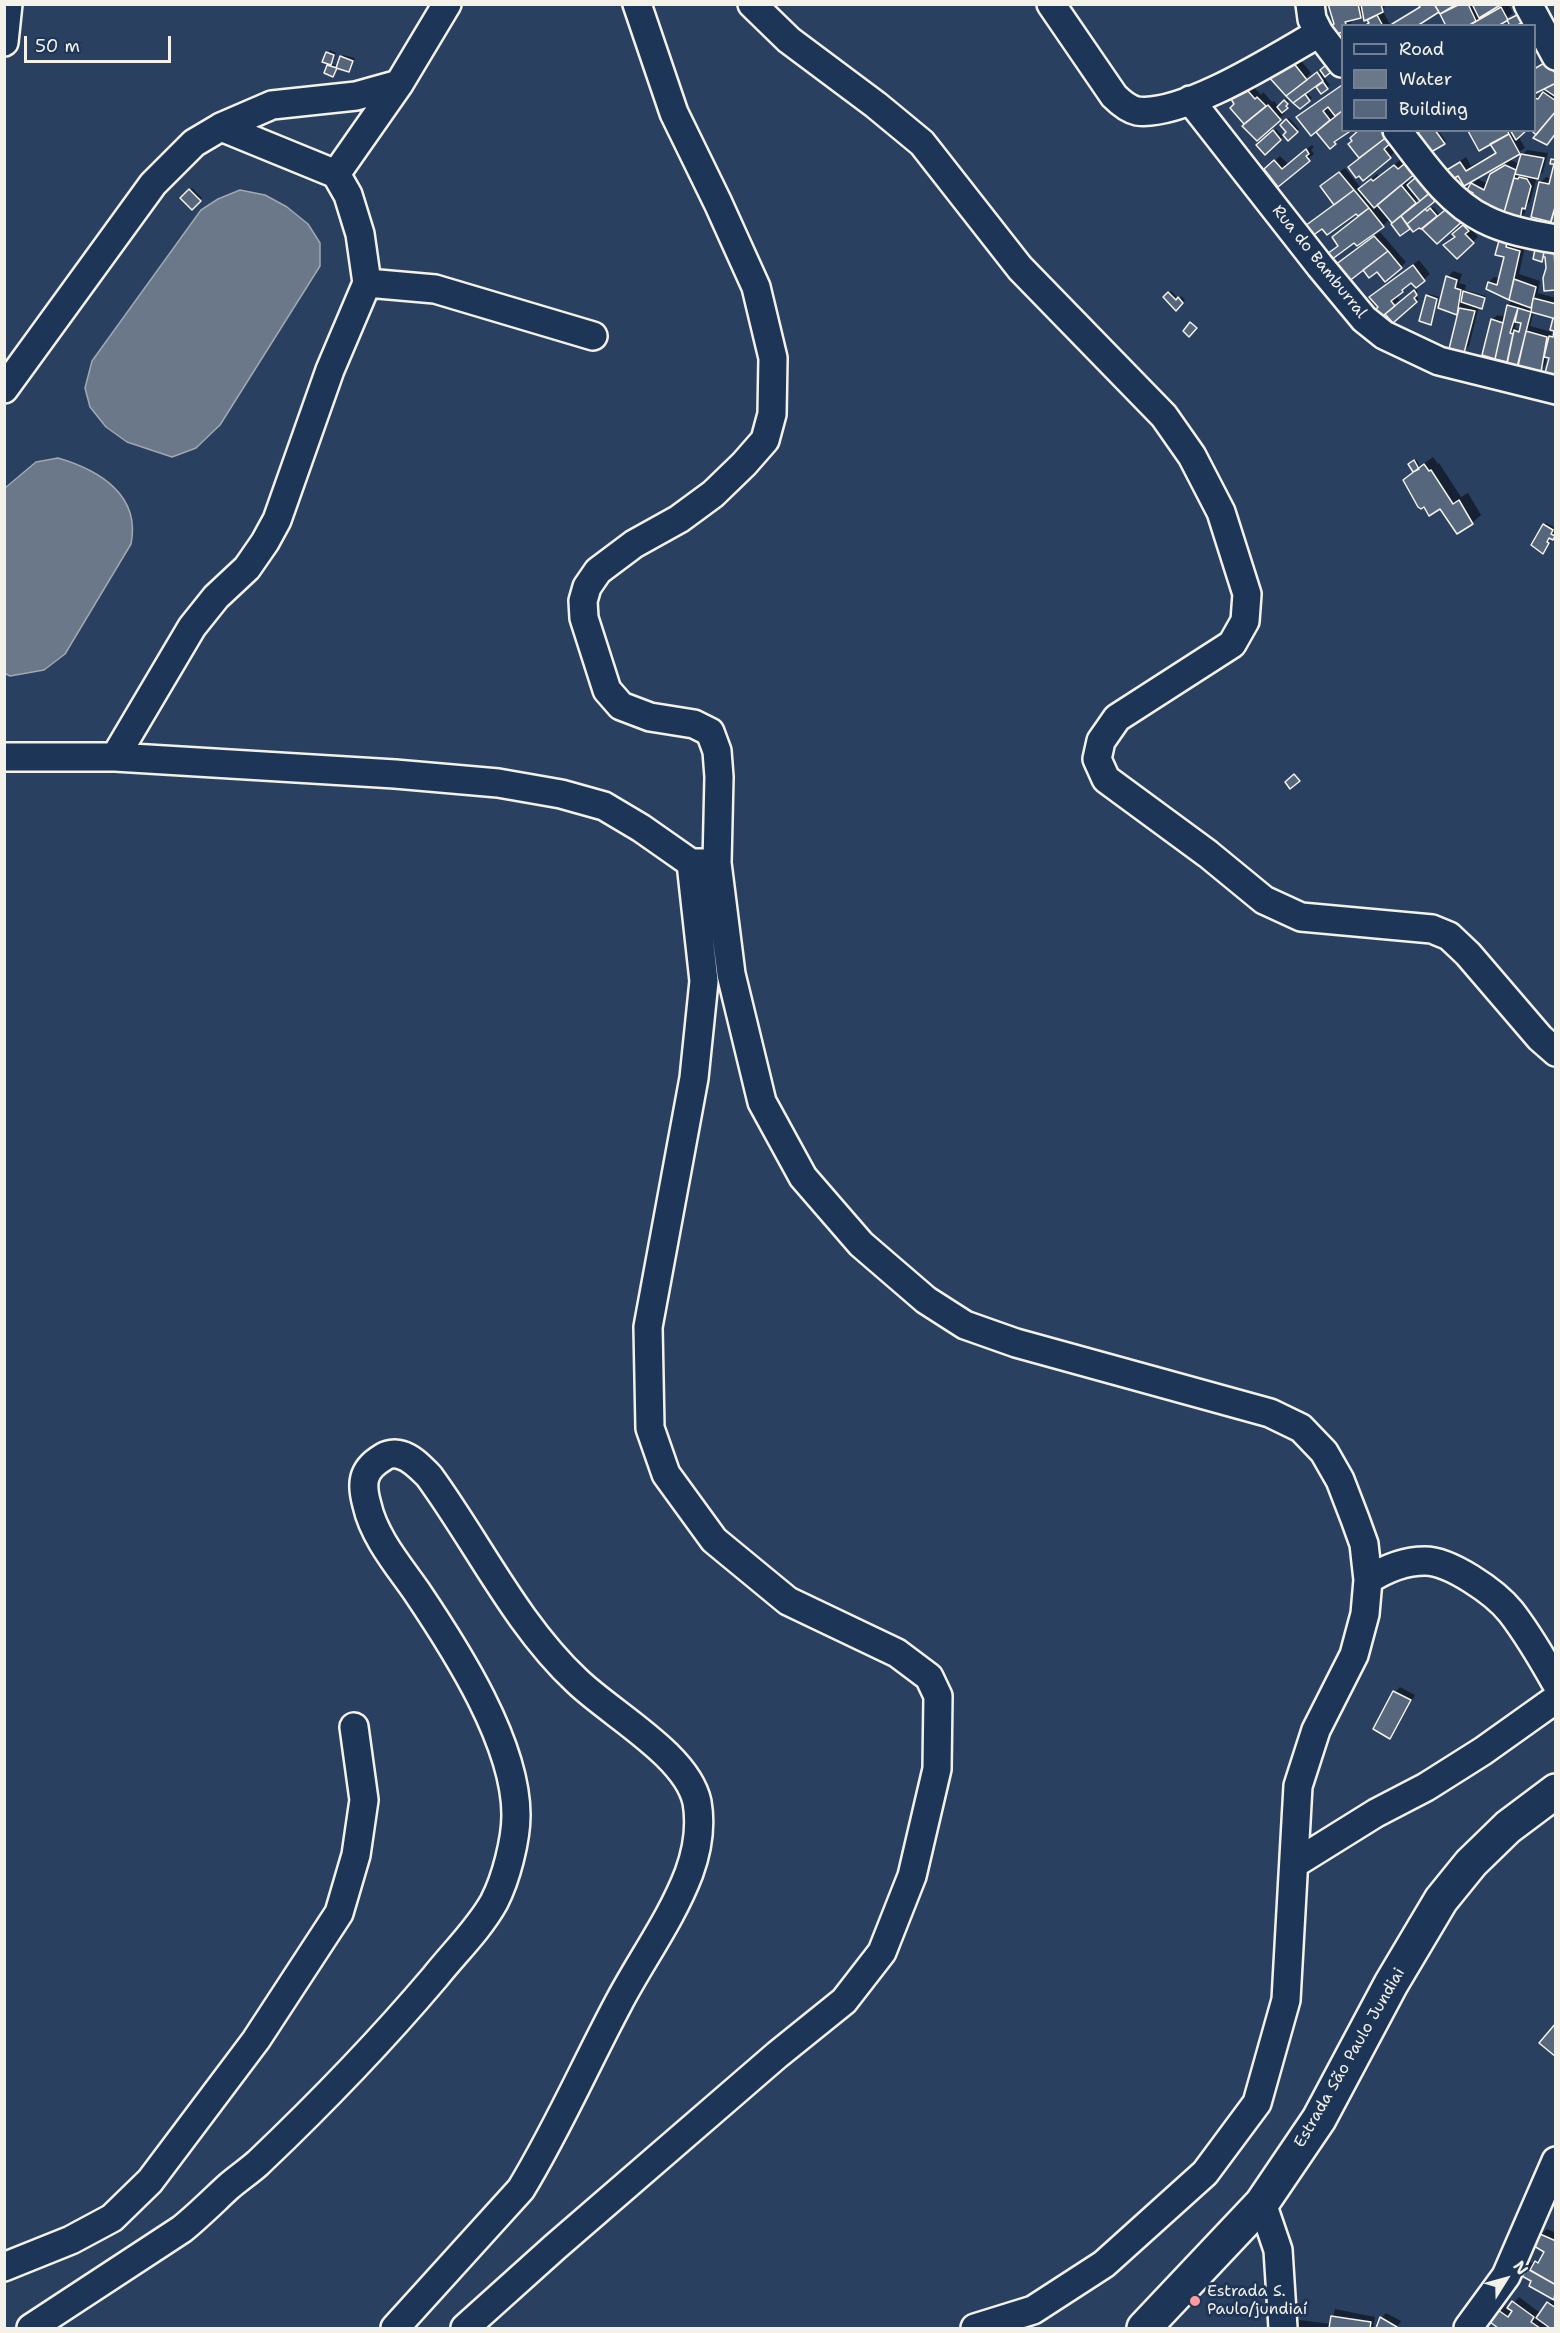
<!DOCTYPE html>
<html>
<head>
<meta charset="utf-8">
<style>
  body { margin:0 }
  #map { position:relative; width:1560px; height:2333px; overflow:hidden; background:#2a4060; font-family:"Shantell Sans",sans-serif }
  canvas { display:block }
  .frame { position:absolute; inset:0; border:6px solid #f4f1e8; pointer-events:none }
  .legend { position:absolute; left:1341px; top:24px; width:195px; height:108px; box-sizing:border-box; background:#1d3557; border:2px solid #738091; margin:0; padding:8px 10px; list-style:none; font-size:18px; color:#f4f1e8 }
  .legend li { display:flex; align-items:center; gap:12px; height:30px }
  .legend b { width:30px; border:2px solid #738091 }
  .north { position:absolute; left:1476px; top:2249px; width:60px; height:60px; -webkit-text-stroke:4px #1d3557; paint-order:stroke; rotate:53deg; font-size:16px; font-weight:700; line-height:24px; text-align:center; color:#f4f1e8 }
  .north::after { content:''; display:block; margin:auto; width:21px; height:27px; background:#f4f1e8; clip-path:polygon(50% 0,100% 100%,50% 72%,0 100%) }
  .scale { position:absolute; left:24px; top:36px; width:147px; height:27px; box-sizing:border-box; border:3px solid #f4f1e8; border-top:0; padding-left:8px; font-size:18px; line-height:21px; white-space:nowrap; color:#f4f1e8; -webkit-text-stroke:4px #1d3557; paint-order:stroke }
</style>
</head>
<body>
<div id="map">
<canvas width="1560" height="2333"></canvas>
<div class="frame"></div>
<ul class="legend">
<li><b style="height:8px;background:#1d3557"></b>Road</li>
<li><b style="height:16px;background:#6a788a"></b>Water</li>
<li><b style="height:16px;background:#56677d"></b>Building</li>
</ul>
<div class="north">N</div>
<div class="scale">50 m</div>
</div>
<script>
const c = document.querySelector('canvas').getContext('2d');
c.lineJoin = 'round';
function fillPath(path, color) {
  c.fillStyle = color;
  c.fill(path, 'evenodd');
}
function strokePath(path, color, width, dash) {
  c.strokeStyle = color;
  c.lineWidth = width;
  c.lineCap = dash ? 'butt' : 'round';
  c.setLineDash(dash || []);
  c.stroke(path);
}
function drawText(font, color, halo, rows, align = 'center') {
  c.font = font + ' "Shantell Sans",sans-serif';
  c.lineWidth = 6;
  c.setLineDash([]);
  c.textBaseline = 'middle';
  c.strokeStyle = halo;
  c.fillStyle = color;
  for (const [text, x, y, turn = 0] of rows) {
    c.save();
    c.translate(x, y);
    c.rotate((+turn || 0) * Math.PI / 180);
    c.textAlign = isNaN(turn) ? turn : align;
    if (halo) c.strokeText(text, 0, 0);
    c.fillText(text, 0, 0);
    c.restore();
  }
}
const water = new Path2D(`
  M240 190 265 195 287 207 308 224 320 243V266L220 425 196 448 172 457 127 442 106 427 90 407 85 388 92 361 201 210 218 199Z
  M58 458C99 470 141 495 131 544L65 654 44 670 10 676 4 673 5 488 36 462Z`);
fillPath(water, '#6a788a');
strokePath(water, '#a1a8b0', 1.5);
fillPath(new Path2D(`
  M1330 4H1387L1382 10 1391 26H1362L1370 21 1364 13 1361 17 1351 19 1352 22 1349 26H1342V30L1334 34 1335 23Z
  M1420 4H1508L1513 13 1495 26H1448L1439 10 1414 26H1392L1399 19 1421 6Z
  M1556 15V27L1552 19Z
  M330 50 336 53 332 64 338 66 343 55 355 58 351 68 349 71 337 67 333 75 326 72 329 63 324 61Z
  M1298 57 1311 73 1304 80 1306 82 1329 64 1332 69 1323 76 1330 85 1322 92 1316 84 1306 91 1312 98 1300 107 1269 75Z
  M1552 58 1556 62V133L1538 135 1534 130V99L1548 90 1544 87 1534 93V68Z
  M1342 85V130L1340 138 1330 147 1316 130 1298 117Z
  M1254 87 1261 95 1263 92 1272 102 1274 101 1279 107 1287 99 1289 101 1287 103 1289 105 1283 111 1285 113 1257 139 1232 108 1236 104 1233 99 1238 94Z
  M1289 118 1299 129 1288 139V132L1282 125Z
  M1276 129 1283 137 1265 153 1258 145Z
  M1394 130 1389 143 1396 151 1363 179 1361 158 1350 144Z
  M1422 130H1438L1446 141 1444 143Z
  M1525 130 1518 136 1525 148 1509 159 1519 164 1522 155 1527 150 1548 153 1543 172 1538 177 1533 176 1536 180 1530 202 1526 206 1525 213 1520 218 1503 215 1474 192 1472 184 1478 179 1488 184 1491 175 1501 164 1459 174 1447 171 1466 157 1471 166 1497 152 1491 142 1470 130Z
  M1312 145 1314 147 1311 150 1314 154 1278 185 1271 164 1280 156 1288 164Z
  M1400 160 1404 165 1406 180 1410 184 1425 171 1436 198 1426 206 1430 210 1433 207 1440 215 1437 242 1422 227 1410 226 1400 234 1390 218 1383 226 1355 241 1339 245 1360 216 1356 212 1335 204 1327 181 1345 168 1361 188 1377 174 1380 177ZM1419 198 1422 201 1413 207 1412 205Z
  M1546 177 1552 179 1554 217 1540 183Z
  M192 188 202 198 192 208 182 198Z
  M1469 221 1473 225 1470 228 1478 237 1457 257 1446 245Z
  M1380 232 1406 262 1401 267 1363 268 1342 260Z
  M1501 238 1525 246 1519 274 1540 281 1538 293 1556 298V329L1555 317 1534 311 1530 326 1552 332 1551 336 1556 332 1550 357 1547 356 1545 365 1540 370 1508 363 1509 361 1484 354 1492 320 1497 315 1506 317 1508 305 1514 299 1488 288 1489 282 1494 277 1500 279 1506 256ZM1517 320 1523 322 1518 329 1515 328Z
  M1556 243V289L1546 255 1541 260 1537 246Z
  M1419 260 1430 274 1416 286 1412 280 1396 296 1399 300 1391 307 1393 309 1416 289 1418 291 1415 295 1419 299 1393 321 1380 307 1377 292Z
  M1453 271 1462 274 1459 283 1466 285 1465 290 1486 296 1484 305 1479 306 1469 346 1463 352 1459 314 1439 307 1448 277Z
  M1171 291 1179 299 1181 296 1185 300 1176 309 1165 297Z
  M1429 294 1439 297 1431 323 1427 296Z
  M1433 457 1438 464 1439 463 1461 497 1468 493 1481 515 1472 523 1441 507 1405 480 1414 471 1412 462 1416 459 1420 466Z
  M1546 523 1554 527 1552 531 1556 535 1552 538 1549 537 1548 539 1550 541 1545 550 1544 525Z
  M1400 1687 1415 1695 1395 1731 1390 1737 1395 1692Z
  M1547 2229 1556 2233V2328L1547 2325 1545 2328H1501L1492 2321 1505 2306 1509 2308 1519 2297 1539 2312 1535 2316 1538 2318 1553 2298 1522 2274 1530 2262 1535 2265 1543 2257 1546 2251 1536 2246 1541 2234Z
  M1335 2309 1375 2317 1373 2328H1295V2325L1300 2320 1331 2324Z
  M1386 2313 1401 2321 1400 2323 1395 2328H1378L1381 2318Z`), '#0007');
const building = new Path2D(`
  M1328 4H1358L1361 18 1345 22 1347 26H1342V32L1334 36 1329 27 1334 24Z
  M1361 4H1381L1383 12 1364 21Z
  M1418 4H1434L1439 12 1417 26H1393L1392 24 1420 7Z
  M1434 4H1457L1440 14Z
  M1460 4H1468L1476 21 1468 26H1446L1440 14Z
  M1472 4H1502L1479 18Z
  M1501 7 1508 20 1498 26H1468Z
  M1519 14 1523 22 1516 26H1510L1507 20Z
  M1377 15 1383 26H1364L1369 23 1367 20Z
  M326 52 334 55 331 65 322 62Z
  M340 56 353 61 349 72 336 68Z
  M1292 61 1307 80 1286 96 1267 75Z
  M1546 62 1556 74V83L1534 94V69Z
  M327 65 337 68 333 77 324 73Z
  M1326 65 1331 72 1325 77 1320 70Z
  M1317 72 1323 81 1293 103 1286 96Z
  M1323 82 1328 89 1321 94 1316 87Z
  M1556 83V97L1544 89Z
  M1342 85V111L1335 116 1328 107 1323 111 1330 120 1311 136 1296 117Z
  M1248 91 1255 99 1257 97 1266 106 1244 124 1230 108 1234 104 1231 99Z
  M1543 92 1556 101V111L1536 135 1531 130H1534V98L1538 99Z
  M1305 94 1310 101 1300 109 1293 103Z
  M1284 100 1288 104 1286 106 1288 108 1282 113 1277 107Z
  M1268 105 1281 120 1257 141 1242 126Z
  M1342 111V130H1352L1334 142 1336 144 1330 149 1316 132Z
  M1556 111V133L1547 145 1533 138Z
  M1286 119 1298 132 1288 141 1283 135 1286 132 1280 125Z
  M1273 130 1281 140 1265 155 1256 145Z
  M1359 130H1384L1388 136 1359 158 1348 144 1352 141 1350 138Z
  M1422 130H1435L1445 144 1431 152 1415 134Z
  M1507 130 1509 134 1479 151 1468 131Z
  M1510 130H1527L1516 140Z
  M1509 134 1520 154 1464 186 1458 176 1453 179 1445 171 1460 162 1466 171 1496 153 1490 144Z
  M1388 136 1393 141 1384 149 1391 158 1363 181 1359 176 1356 178 1348 167Z
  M1306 149 1309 154 1306 156 1310 161 1278 187 1264 169 1274 160 1282 169Z
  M1521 154 1544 158 1538 179 1515 174Z
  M1551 159 1556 160V204L1551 222 1531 217 1539 182 1549 184 1554 164H1550Z
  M1408 161 1417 172 1374 208 1358 189 1371 179 1373 181 1394 165 1398 169Z
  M1505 165 1516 170 1503 216 1481 205 1482 202 1471 196 1473 193 1467 190 1471 183 1484 190 1490 174Z
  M1339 172 1354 190 1334 205 1320 186Z
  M1422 172 1435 188 1420 201 1407 185Z
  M1519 177 1527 179 1531 186 1525 209 1522 208 1520 220 1503 216 1514 178 1518 179Z
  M1401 185 1416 203 1392 223 1377 205Z
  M189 189 201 201 192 210 180 198Z
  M1354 190 1369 208 1358 216 1356 214 1327 235 1322 229 1312 236 1305 226Z
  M1430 193 1435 198 1434 202 1407 224 1401 216Z
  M1556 204V228L1549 227Z
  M1450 206 1465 219 1437 244 1422 229Z
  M1369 208 1384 227 1357 246 1354 243 1331 260 1327 254 1338 246 1332 237Z
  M1430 208 1437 216 1421 229 1419 228 1413 232 1407 224 1425 209 1427 211Z
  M1401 216 1410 229 1400 236 1391 224Z
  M1463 225 1469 231 1465 234 1474 243 1457 259 1443 245 1455 237 1452 234Z
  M1374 236 1388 251 1348 282 1335 265Z
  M1500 237 1508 239 1506 247 1520 251 1509 300 1486 289 1488 282 1497 285 1504 257 1495 255Z
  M1536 245 1545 247 1542 262 1533 259Z
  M1545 247 1554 248 1556 290 1544 291 1543 278 1546 268 1545 257H1543Z
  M1388 251 1402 268 1385 282 1377 272 1369 278 1363 270Z
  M1413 265 1425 281 1416 288 1411 283 1402 290 1403 292 1391 301 1395 306 1379 319 1373 312 1378 307 1369 297Z
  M1446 276 1457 280 1455 288 1461 290 1457 315 1438 308Z
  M1514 279 1536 287 1531 308 1509 300Z
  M1414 290 1417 295 1414 298 1417 302 1393 323 1385 314Z
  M1463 291 1485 298 1482 309 1461 302Z
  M1168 292 1176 300 1178 297 1183 303 1176 311 1163 297Z
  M1426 295 1437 299 1431 325 1419 321Z
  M1533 298 1556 304V319L1531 312Z
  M1507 305 1518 308 1510 333 1513 334 1507 362 1495 359Z
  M1459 308 1475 311 1464 353 1449 349Z
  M1518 308 1531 312 1517 367 1507 364 1514 330 1519 332 1521 323 1515 322Z
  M1553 318 1556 319V380L1544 377 1549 358 1544 357 1549 336 1553 337 1554 331 1550 330Z
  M1491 319 1503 323 1495 359 1482 355Z
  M1190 322 1197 328 1189 337 1183 331Z
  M1526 331 1547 337 1541 372 1518 366Z
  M1414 460 1419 469 1413 472 1408 464Z
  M1424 464 1429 471 1431 470 1453 504 1459 500 1473 524 1457 534 1440 509 1429 516 1424 507 1421 509 1418 507 1403 480Z
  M1543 524 1553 530 1551 534 1555 536 1553 540 1549 538 1547 542 1549 543 1543 554 1531 545Z
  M1294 774 1300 781 1290 789 1285 782Z
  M1393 1691 1411 1700 1390 1739 1373 1729Z
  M1556 2023V2057L1539 2043Z
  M1540 2234 1556 2241V2285L1530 2270 1535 2261 1538 2263 1544 2252 1534 2246Z
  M1524 2267 1556 2285 1554 2300 1529 2286 1531 2281 1520 2275Z
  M1512 2301 1534 2317 1531 2322 1540 2328H1498L1490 2322 1498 2310 1508 2317 1512 2311 1507 2308Z
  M1547 2302 1556 2308V2328H1550L1536 2318Z
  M1331 2316 1371 2322 1370 2328H1329Z
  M1380 2317 1397 2327 1396 2328H1376Z`);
fillPath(building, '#56677d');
strokePath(building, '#f4f1e8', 1.5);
const minor = new Path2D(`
  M637 4 674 113 718 203 756 287 773 358 772 414 765 440 744 464 713 494 679 519 634 544 598 571 587 587 583 601 584 618 607 690 621 706 650 717 694 724 710 732 717 751 719 777 717 863 731 974 762 1102 803 1177 861 1244 926 1300 965 1325 1016 1343 1270 1413 1301 1428 1324 1452 1340 1480 1355 1519 1364 1544 1368 1580 1365 1614 1354 1655 1316 1730 1298 1786 1286 2000 1257 2103 1205 2173 1104 2264 1033 2310 975 2328
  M752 4 789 40 876 105 922 143 1020 268 1164 416 1192 456 1221 512 1247 594 1245 621 1232 644 1117 718 1101 741 1097 759 1106 779 1208 854 1264 900 1301 917 1432 929 1449 936 1468 954 1540 1038 1556 1052
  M1051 4 1114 96C1121 103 1128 109 1137 111 1184 117 1277 57 1319 33L1312 19 1310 4
  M1528 4 1556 56
  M1319 33 1342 63
  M4 42 8 4
  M1190 100 1320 266 1364 319 1384 335 1439 361 1556 390
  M221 127 272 105 356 96 399 84
  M1397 130C1422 162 1447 201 1484 219 1505 230 1532 235 1556 239
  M336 174 399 84 447 4
  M367 283 435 289 593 336
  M4 389 153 184 194 143 221 127 336 174 348 195 360 234 367 283 330 370 277 520 265 542 247 568 216 597 192 627 115 757H4
  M115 757 395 774 498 783 561 794 604 806 641 828 691 863H708
  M1368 1580C1385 1569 1404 1561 1425 1561 1450 1561 1495 1592 1511 1612 1528 1634 1542 1658 1556 1683
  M1294 1864 1376 1813 1426 1787 1483 1751 1556 1699
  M1262 2203 1278 2250 1283 2328
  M4 2267 71 2240 112 2218 150 2181 256 2040 339 1913 356 1855 364 1800 354 1727
  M31 2328 182 2229C198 2216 212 2202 227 2188 237 2179 248 2172 258 2163 320 2104 380 2042 435 1977 454 1953 479 1929 494 1902 506 1879 516 1840 516 1815 516 1743 456 1650 417 1592 399 1566 374 1537 367 1505 361 1484 362 1470 382 1458 387 1454 395 1453 401 1455 412 1458 421 1468 429 1476 478 1543 516 1624 577 1681 611 1714 687 1755 697 1802 701 1825 697 1851 689 1873 671 1920 641 1960 618 2004 585 2066 557 2130 521 2189L395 2328
  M465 2328 555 2247 777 2055 844 2001 882 1952 912 1876 937 1769 938 1696 929 1677 897 1653 788 1601 714 1540 666 1474 650 1428 648 1327 694 1078 704 981 691 863
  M1468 2328 1506 2276 1556 2161`);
const major = new Path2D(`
  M1144 2328 1262 2203 1319 2119 1391 1984 1441 1900 1471 1863 1508 1827 1556 1791`);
strokePath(minor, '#f4f1e8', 32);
strokePath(major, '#f4f1e8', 38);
strokePath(minor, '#1d3557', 27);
strokePath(major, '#1d3557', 33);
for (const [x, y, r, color] of [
  [1195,2301,6,"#ff9aa2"]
]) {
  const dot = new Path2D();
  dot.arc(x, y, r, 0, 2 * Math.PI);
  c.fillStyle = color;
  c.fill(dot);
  strokePath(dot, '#1d3557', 2);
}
drawText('16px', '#f4f1e8', '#1d3557', [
  ["Rua do Bamburral",1319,262,51],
  ["Estrada São Paulo Jundiai",1350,2058,-60]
]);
drawText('16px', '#f4f1e8', '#1d3557', [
  ["Estrada S.",1207,2292],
  ["Paulo/jundiaí",1207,2310]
], 'left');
</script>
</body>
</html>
